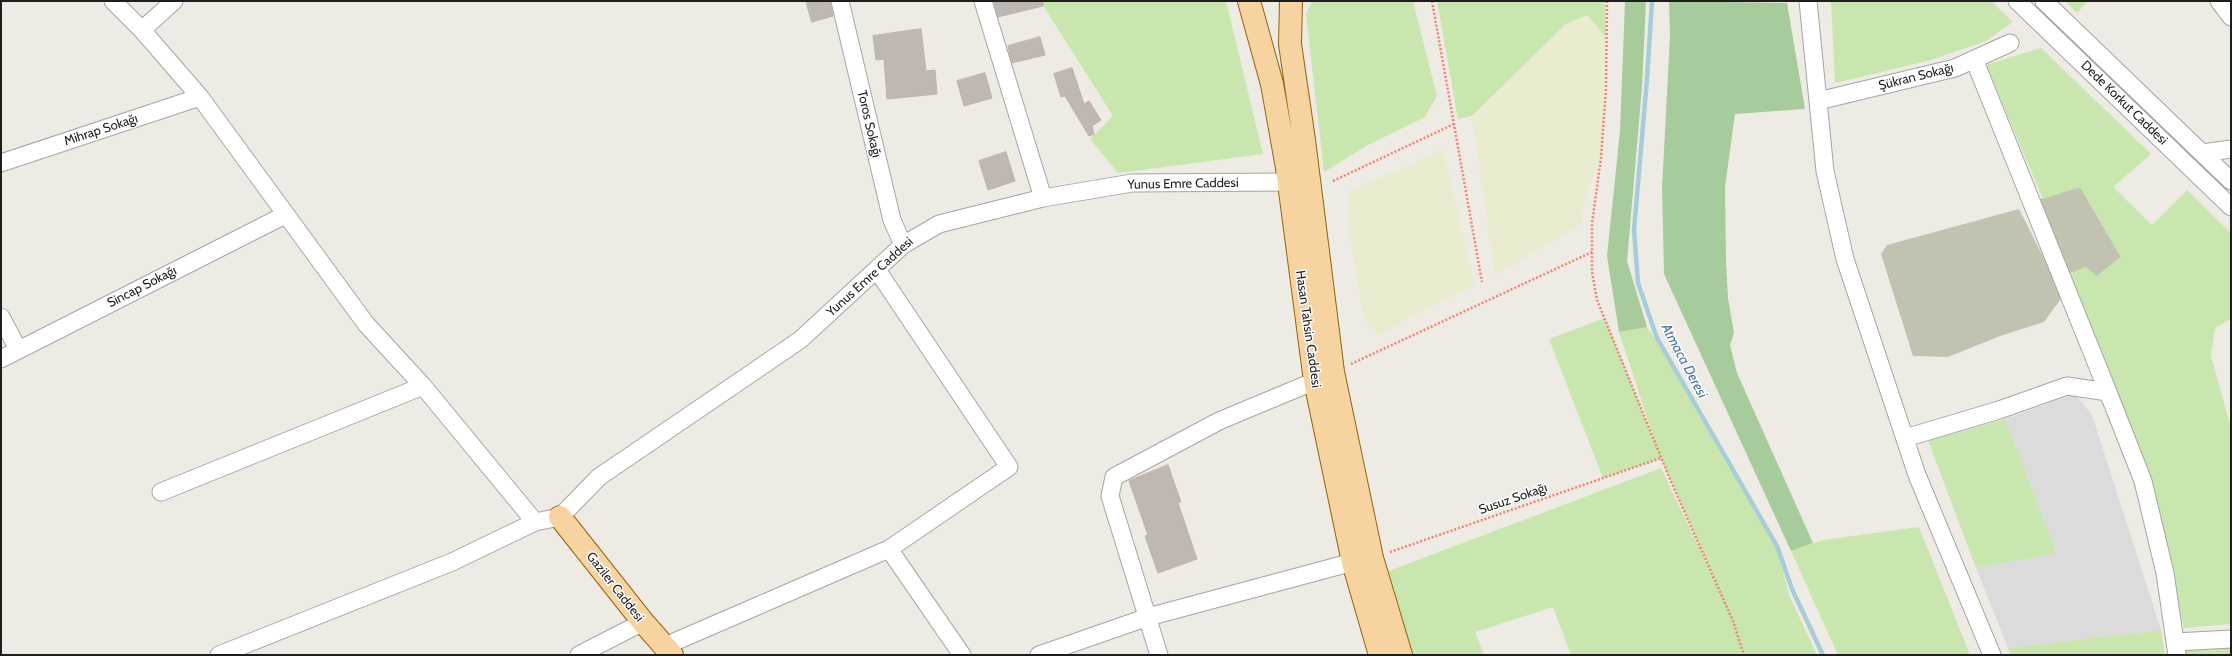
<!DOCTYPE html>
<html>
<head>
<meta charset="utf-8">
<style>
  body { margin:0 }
  #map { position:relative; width:2232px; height:656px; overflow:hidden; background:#eeebe4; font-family:Cabin,sans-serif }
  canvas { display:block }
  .frame { position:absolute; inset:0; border:2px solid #1e1e1e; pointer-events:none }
</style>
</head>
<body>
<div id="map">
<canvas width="2232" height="656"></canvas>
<div class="frame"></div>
</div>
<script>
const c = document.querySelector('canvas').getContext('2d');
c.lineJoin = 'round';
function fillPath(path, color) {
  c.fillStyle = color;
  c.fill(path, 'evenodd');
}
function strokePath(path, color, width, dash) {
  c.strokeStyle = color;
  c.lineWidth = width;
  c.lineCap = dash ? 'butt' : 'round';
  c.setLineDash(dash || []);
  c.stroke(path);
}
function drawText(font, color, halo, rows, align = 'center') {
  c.font = font + ' Cabin,sans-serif';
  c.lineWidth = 3;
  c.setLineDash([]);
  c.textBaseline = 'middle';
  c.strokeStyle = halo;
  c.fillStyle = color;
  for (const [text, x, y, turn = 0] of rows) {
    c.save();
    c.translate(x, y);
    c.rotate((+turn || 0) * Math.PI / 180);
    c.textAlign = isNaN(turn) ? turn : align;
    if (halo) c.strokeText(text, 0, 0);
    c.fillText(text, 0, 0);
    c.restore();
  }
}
fillPath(new Path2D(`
  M2075 394 2092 415 2161 630 2008 648 1976 568 2057 553 2005 419Z`), '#dcdbdb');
fillPath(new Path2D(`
  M2080 187 2121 257 2097 276 2069 273 2037 200Z
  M2019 209 2063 296 2044 322 2000 336 1948 357 1913 356 1881 254 1887 245Z`), '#c2c2b0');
fillPath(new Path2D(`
  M1587 15 1606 37V89L1601 158 1583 204 1582 224 1495 275 1472 116 1566 24Z
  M1443 150 1475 286 1422 311 1378 336 1363 316 1346 207 1352 190Z`), '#eaecd0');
fillPath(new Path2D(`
  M1046 1H1226L1263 154 1118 173 1090 139 1113 116 1041 2Z
  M1312 1H1413L1437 96 1425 117 1368 145 1324 172 1306 14Z
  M1437 1H1605L1606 37 1587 15 1566 24 1472 116 1458 119Z
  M1831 1H1991L2013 22 1986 41 1931 60 1835 83Z
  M2065 1H2088L2077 13Z
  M2041 48 2151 154 2113 187 2152 225 2187 190 2231 233V319L2215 328 2211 356 2231 428V624L2184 628 2149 470 2069 273 2086 267 2097 276 2121 257 2080 187 2043 199 1986 65Z
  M1605 318 1657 448 1619 332 1647 327 1660 345 1777 546 1789 595 1817 655H1571L1553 607 1475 632 1484 655H1407L1381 574 1661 468 1724 600 1661 458 1603 478 1549 339Z
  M2005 419 2057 553 1976 568 1928 440Z
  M1919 527 1970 655H1838L1791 551 1823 540Z
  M2161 630 2165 655H2010L2008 648Z
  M2231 639V655H2177L2175 642Z`), '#c8e6ad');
fillPath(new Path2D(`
  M1625 1H1646L1642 87 1627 261 1647 327 1619 332 1607 256 1620 131Z
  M1669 1 1787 3 1805 109 1735 114 1725 187 1726 262 1728 298 1734 333 1730 345 1737 373 1813 543 1791 551 1664 274 1662 188 1670 36Z`), '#a8cb9b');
strokePath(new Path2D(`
  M1652 1 1647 79 1634 230 1638 283 1657 338 1777 546 1792 589 1823 655`), '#a7cdda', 4.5);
const building = new Path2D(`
  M806 1H830L833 16 812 22Z
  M994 1H1043V6L998 17Z
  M921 29 926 71 935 70 937 94 887 99 884 59 876 60 873 36Z
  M1040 37 1045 55 1012 63 1008 46Z
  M1072 68 1084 104 1089 101 1101 120 1092 126 1094 134 1089 136 1065 96 1061 97 1054 74Z
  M985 73 992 98 964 106 957 81Z
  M1006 152 1015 181 988 190 979 161Z
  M1168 465 1181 502 1178 503 1197 559 1158 573 1145 536 1148 535 1129 481Z`);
fillPath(building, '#bfb7b1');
strokePath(building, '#bfb2a7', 1);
const minor = new Path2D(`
  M113 1 142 30 200 97 366 324 423 386 535 522
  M840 1 892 220 903 245
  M983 1 1043 198
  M1808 1 1825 171 1845 259 1917 475 1992 655
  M2017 1 2231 207
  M2044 1 2231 181
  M2219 1 2231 17
  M142 30 174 1
  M1974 59 2108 392
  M1818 101 1955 68 2010 43
  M2202 153 2231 149
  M1 163 200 97
  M1 317 18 349
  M1 359 285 215
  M1905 438 1999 410 2067 386 2108 392 2143 481 2165 573 2177 655
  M161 492 423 386
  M889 549 962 655
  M2175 642 2231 639
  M665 646 889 549 1009 467 877 270
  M219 655 452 562 535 522 560 517 599 477 800 340 903 245 939 224 1043 198 1132 183 1288 182
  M579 655 643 622
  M1039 655 1148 617 1353 562
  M1159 655 1110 496 1114 477 1219 421 1315 381`);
const major = new Path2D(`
  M1249 1 1272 84 1287 168 1315 381 1353 562 1380 655
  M1291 1 1290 44 1304 140 1333 372 1372 558 1401 655
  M560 517 643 622 672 655`);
strokePath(minor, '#a5a5a5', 19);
strokePath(major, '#906508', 24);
strokePath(new Path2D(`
  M1432 1 1482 282
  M1607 1 1606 89 1601 158 1592 223V272L1597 300 1669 477 1733 621 1744 655
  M1333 181 1454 124
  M1351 364 1592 252
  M1390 552 1661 458`), '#f28171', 2.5, [2, 2]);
strokePath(minor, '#fff', 17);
strokePath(major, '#f7d3a1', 22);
drawText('13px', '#1e1e1e', '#fff', [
  ["Şükran Sokağı",1916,77,-14],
  ["Dede Korkut Caddesi",2124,103,44],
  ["Toros Sokağı",869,124,77],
  ["Mihrap Sokağı",101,130,-18],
  ["Yunus Emre Caddesi",1183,184,-1],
  ["Yunus Emre Caddesi",870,277,-42],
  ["Sincap Sokağı",142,287,-27],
  ["Hasan Tahsin Caddesi",1308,329,82],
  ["Susuz Sokağı",1513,499,-19],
  ["Gaziler Caddesi",615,587,52]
]);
drawText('italic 14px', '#4c75a0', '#fff', [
  ["Atmaca Deresi",1684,361,62]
]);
</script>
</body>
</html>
